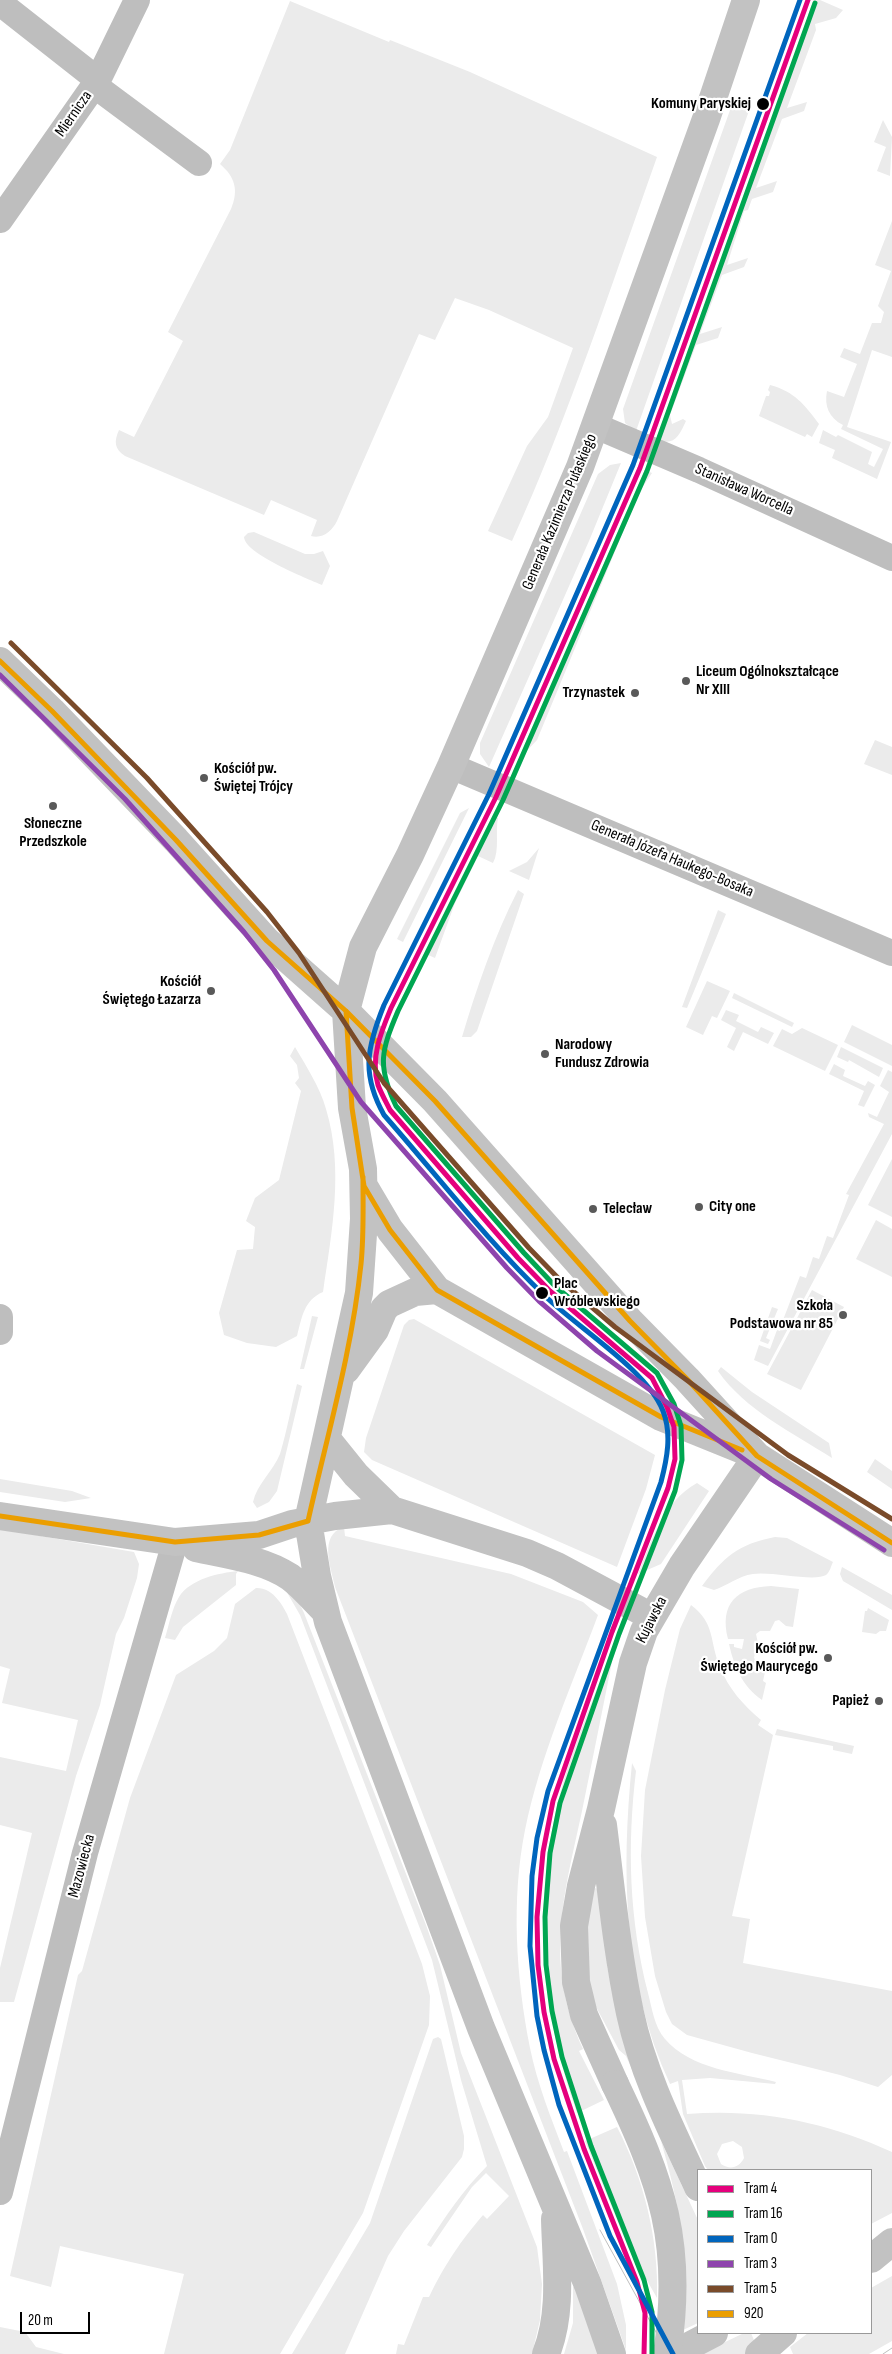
<!DOCTYPE html>
<html>
<head>
<meta charset="utf-8">
<style>
  body { margin:0 }
  #map { position:relative; width:892px; height:2354px; overflow:hidden; background:#fff; font-family:"Sofia Sans Condensed",sans-serif }
  canvas { display:block }
  .legend { position:absolute; left:697px; top:2169px; width:175px; height:165px; box-sizing:border-box; background:#fff; border:1px solid #999; margin:0; padding:6px 9px; list-style:none; font-size:15px; color:#000 }
  .legend li { display:flex; align-items:center; gap:10px; height:25px }
  .legend b { width:25px; border:1px solid #999 }
  .scale { position:absolute; left:20px; top:2312px; width:70px; height:22px; box-sizing:border-box; border:2px solid #000; border-top:0; padding-left:6px; font-size:15px; line-height:18px; white-space:nowrap; color:#000; -webkit-text-stroke:4px #fff; paint-order:stroke }
</style>
</head>
<body>
<div id="map">
<canvas width="892" height="2354"></canvas>
<ul class="legend">
<li><b style="height:6px;background:#e5007d"></b>Tram 4</li>
<li><b style="height:6px;background:#00a651"></b>Tram 16</li>
<li><b style="height:6px;background:#0065bd"></b>Tram 0</li>
<li><b style="height:6px;background:#8e44ad"></b>Tram 3</li>
<li><b style="height:6px;background:#7a4b2a"></b>Tram 5</li>
<li><b style="height:6px;background:#eb9e00"></b>920</li>
</ul>
<div class="scale">20 m</div>
</div>
<script>
const c = document.querySelector('canvas').getContext('2d');
c.lineJoin = 'round';
function fillPath(path, color) {
  c.fillStyle = color;
  c.fill(path, 'evenodd');
}
function strokePath(path, color, width, dash) {
  c.strokeStyle = color;
  c.lineWidth = width;
  c.lineCap = dash ? 'butt' : 'round';
  c.setLineDash(dash || []);
  c.stroke(path);
}
function drawText(font, color, halo, rows, align = 'center') {
  c.font = font + ' "Sofia Sans Condensed",sans-serif';
  c.lineWidth = 4.5;
  c.setLineDash([]);
  c.textBaseline = 'middle';
  c.strokeStyle = halo;
  c.fillStyle = color;
  for (const [text, x, y, turn = 0] of rows) {
    c.save();
    c.translate(x, y);
    c.rotate((+turn || 0) * Math.PI / 180);
    c.textAlign = isNaN(turn) ? turn : align;
    if (halo) c.strokeText(text, 0, 0);
    c.fillText(text, 0, 0);
    c.restore();
  }
}
fillPath(new Path2D(`
  M813 0H820L843 10 836 18 815 24 816 30 787 108 807 102 804 111 782 119 756 188 777 181 773 192 752 199 748 210 744 211 727 265 748 258 744 267 722 275 700 334 722 327 718 338 696 345 670 415 672 424 683 419 686 421C679 436 675 446 657 440L794 60Z
  M290 1 389 42 390 40 470 72 657 157C611 286 569 416 512 541L488 531 527 446 548 417 573 348 489 310 455 298 435 340 419 334 337 521C332 531 323 539 311 536L317 520 271 500 264 515 125 456C114 449 114 441 119 430L134 437 183 341 168 332 231 209C239 190 235 177 220 164L230 150Z
  M734 99 751 105 636 431 625 423 623 409Z
  M883 120 892 137 890 176 877 171 886 147 874 142Z
  M892 221V357L872 350 847 427 891 442 877 479 832 458 835 450 819 443 823 430 836 437 838 435 872 452 868 464 874 467 883 449 841 429 843 425C829 418 824 406 827 391L844 397 857 364 840 357 844 348 860 354 872 323H881L884 312 878 306 891 271 875 265Z
  M770 385C795 392 804 404 819 424L812 437 807 434 805 437 759 416 766 396H769L770 392 768 390Z
  M621 463 589 541 489 767 480 754V743L598 474 610 465Z
  M645 470 652 473 640 491 537 740 523 755 512 777Z
  M254 532 305 554H314L323 551 330 566 322 585C306 578 245 554 244 537L248 533Z
  M875 740 892 747V775L864 764Z
  M469 808 403 942 397 939 460 813Z
  M494 816 498 818C495 832 500 850 493 863L478 856 455 903 435 958 426 954Z
  M539 848 529 880 509 871 527 862Z
  M518 890 524 894 477 1031 471 1037H462C477 987 494 937 518 890Z
  M718 910 726 914 687 1008 682 1007Z
  M707 981 730 991 717 1018 712 1016 703 1035 686 1027Z
  M734 993 794 1023 792 1027 732 998Z
  M726 1010 739 1015 736 1021 758 1032 761 1027 774 1033 768 1044 743 1032 734 1051 727 1047 736 1028 721 1020Z
  M852 1025 892 1045V1066L844 1042Z
  M802 1028 838 1045 825 1071 773 1046 782 1029 792 1034Z
  M295 1047C306 1066 320 1087 326 1109 344 1169 332 1231 323 1292 304 1300 302 1317 297 1336L276 1347 247 1343 224 1335 219 1313 237 1250 253 1249 255 1227 246 1221 255 1198 279 1180 301 1091 295 1083 299 1078 297 1065 290 1056Z
  M841 1047 883 1068 879 1077 849 1060 848 1062 837 1057Z
  M834 1064 845 1070 843 1076 865 1086 868 1081 875 1085 864 1107 858 1105 864 1091 829 1074Z
  M888 1070 892 1072V1134L768 1366 754 1360 759 1345 770 1349 777 1330 780 1331 784 1321 783 1320 800 1276 806 1278 813 1257 819 1259 827 1236 833 1238 849 1195 846 1194 884 1124 869 1117 868 1113 877 1117 889 1092 880 1086Z
  M892 1159V1217L868 1205Z
  M876 1220 892 1229V1277L856 1259Z
  M812 1290 844 1307 801 1390 767 1374Z
  M772 1307 778 1309 766 1338 770 1340 768 1344 760 1341Z
  M312 1316 318 1317 304 1369H300Z
  M414 1319 655 1455 646 1489 617 1567 372 1460 364 1452 366 1438 404 1325 409 1320Z
  M721 1367 752 1392 829 1443 832 1458C793 1433 745 1410 718 1371Z
  M297 1384 302 1386 277 1491 269 1502 257 1508 253 1502C257 1484 273 1471 280 1454 287 1431 291 1407 297 1384Z
  M875 1459 892 1471V1489L867 1472Z
  M0 1479 72 1491 91 1498 65 1502 0 1492Z
  M697 1483 709 1491 661 1564 638 1574C652 1540 663 1502 697 1483Z
  M344 1527 345 1536 511 1574 583 1602 598 1615C572 1685 540 1756 525 1830 511 1900 516 1977 530 2048 537 2083 551 2118 564 2152L567 2151 617 2284 626 2325V2350L583 2229 335 1587C331 1568 318 1535 344 1527Z
  M0 1529 134 1552 139 1564 137 1578 124 1618 116 1634 100 1705 76 1776 14 2002H0V1968L32 1833 0 1825V1757L66 1771 78 1720 2 1703 10 1669 0 1666Z
  M775 1537 787 1538 833 1562C831 1566 830 1572 826 1575 814 1582 771 1571 753 1574 738 1576 727 1586 714 1590L702 1586C724 1557 738 1544 775 1537Z
  M842 1567 892 1595V1610L843 1581 840 1574Z
  M238 1571 236 1574V1585L183 1627 175 1640 165 1638C169 1625 172 1608 179 1597 190 1579 219 1573 238 1571Z
  M281 1582 296 1596 304 1613 426 1925 440 1965 461 2053 537 2247 542 2284 540 2320 532 2354H396L398 2344 404 2345 423 2297H429C445 2264 460 2242 483 2215L487 2219 509 2196 486 2173 472 2187 431 2247 427 2245C445 2217 463 2190 487 2166L461 2080 432 1960 300 1615Z
  M771 1586 799 1589 793 1627 786 1626 779 1620 775 1621 770 1631H760L756 1634 759 1648 755 1653 754 1658 765 1672 763 1681 766 1683 762 1700C742 1686 734 1666 729 1644H734V1647L742 1649 744 1639H728C719 1604 737 1587 771 1586Z
  M256 1588C271 1587 281 1602 287 1614L422 1964 430 1996 429 2025 363 2213 280 2354H164L184 2274 60 2246 51 2287 10 2276 78 1975 82 1971 130 1798 176 1675 214 1651 227 1638 235 1604Z
  M691 1605C716 1624 709 1641 720 1667 728 1688 744 1706 761 1720L758 1725 773 1735 732 1916 750 1919 743 1963 892 1991V2075L878 2087 840 2075 752 2053 687 2035 672 2024 666 2012 655 1976 645 1917 641 1856 645 1790 665 1690 680 1629Z
  M868 1608 889 1620 886 1631H880L876 1634 862 1632 865 1611H867Z
  M612 1647V1662C602 1712 592 1762 582 1811 563 1899 544 1963 583 2049L579 2051 604 2100 577 2113C542 2015 533 1913 556 1811 568 1755 594 1701 612 1647Z
  M777 1729 854 1746 852 1754 833 1750V1746L775 1735Z
  M632 1763 636 1771C627 1846 629 1919 648 1993 652 2008 654 2026 665 2039 690 2069 740 2073 776 2082L775 2084 710 2078 682 2080 687 2114C759 2108 827 2122 892 2152V2213L871 2224V2170H708L705 2166 683 2114 678 2081 670 2084C623 1982 621 1873 632 1763ZM733 2141 742 2147 744 2158C739 2168 730 2170 721 2164L717 2154 722 2144Z
  M595 1888 598 1889 608 1971 618 2015 645 2099 626 2056 619 2050 595 2005 589 1982 585 1940 593 1889Z
  M438 2037 441 2039 464 2136V2149L462 2157 404 2231 388 2256 345 2354H292L370 2223 433 2039Z
  M617 2127C644 2179 659 2240 657 2298L628 2247 585 2141Z
  M661 2141 698 2220V2323L683 2330C692 2265 679 2204 661 2141Z
  M892 2276V2341L869 2354H793L790 2347 808 2333H871V2288Z
  M575 2286 599 2354H564L573 2323V2287Z
  M0 2327 25 2332 36 2347 64 2354H0Z
  M744 2333H751L756 2345 746 2354H700Z`), '#ebebeb');
strokePath(new Path2D(`
  M0 3 98 80
  M94 85 199 163
  M0 220 98 80 137 0
  M596 426 699 470 892 558
  M451 766 892 953
  M0 1317V1332
  M0 2192 85 1853 175 1542`), '#bebebe', 26);
strokePath(new Path2D(`
  M0 661 52 711 176 840 267 941 346 1011 435 1101 630 1321 687 1379 757 1456 892 1543
  M364 1186 390 1230 437 1290 661 1417 750 1453
  M346 1370 375 1330 384 1309 389 1304 415 1292 437 1290
  M327 1439 356 1475 392 1510
  M0 1516 175 1542 259 1535 292 1524 335 1516 392 1510 527 1553 557 1566 652 1617
  M196 1548C227 1555 263 1559 290 1577 302 1586 313 1599 324 1610
  M603 1825C611 1888 617 1952 630 2013 643 2074 672 2131 698 2187
  M615 2084 584 2015 576 1982 574 1926 581 1886 601 1809 633 1663 644 1631 682 1566 757 1456
  M871 2259 892 2242
  M546 2354C563 2312 556 2263 555 2219
  M612 2354 588 2285 481 2028 328 1622 317 1576 308 1521 359 1293 364 1219 363 1169 352 1108 346 1011 363 947 410 855 451 766 580 467 706 119 746 0
  M674 2354 714 2333
  M759 2354 783 2333`), '#c2c2c2', 28);
strokePath(new Path2D(`
  M600 2230 668 2354
  M883 2354 892 2348`), '#bebebe', 1);
strokePath(new Path2D(`
  M615 2084C662 2182 684 2244 667 2354`), '#c2c2c2', 28);
strokePath(new Path2D(`
  M0 661 52 711 176 840 267 941 346 1011 435 1101 630 1321 687 1379 757 1456 892 1543
  M346 1011 352 1108 364 1186 390 1230 437 1290 661 1417 742 1450
  M0 1516 175 1542 259 1535 308 1521
  M308 1521C327 1436 352 1351 361 1264 364 1235 363 1206 363 1177`), '#eb9e00', 5);
strokePath(new Path2D(`
  M644 2354 645 2313 637 2282 584 2149 554 2059 544 2012 538 1965 537 1917 543 1852 553 1801 612 1632 668 1488 675 1459 674 1427 667 1407 652 1378 550 1291 518 1258 390 1110C386 1102 381 1093 378 1085 370 1058 381 1032 391 1008L496 797 640 468 808 0`), '#e5007d', 5);
strokePath(new Path2D(`
  M652 2354V2312L644 2280 591 2146 562 2057 552 2011 546 1965 545 1917 550 1853 560 1803 619 1634 675 1491 682 1460 681 1426 674 1404 657 1373 555 1286 524 1253 396 1106C377 1066 381 1051 398 1011L503 800 647 471 815 3`), '#00a651', 5);
strokePath(new Path2D(`
  M673 2354 610 2236 559 2105 544 2050 537 2016 530 1946 532 1876 537 1838 548 1791 661 1482C667 1459 672 1434 663 1411 647 1370 578 1328 545 1296 488 1242 436 1174 384 1115 361 1074 367 1047 384 1005L489 794 633 465 800 0`), '#0065bd', 5);
strokePath(new Path2D(`
  M0 675 125 799 244 932 274 970 361 1102 507 1268 539 1301 597 1351 771 1479 884 1550`), '#8e44ad', 5);
strokePath(new Path2D(`
  M11 643 147 778 267 912 299 953 384 1083 529 1248 560 1280 615 1327 788 1455 892 1519`), '#7a4b2a', 5);
for (const [x, y, r, color] of [
  [763,104,7,"#000"],
  [686,681,5,"#595959"],
  [635,693,5,"#595959"],
  [204,778,5,"#595959"],
  [53,806,5,"#595959"],
  [211,991,5,"#595959"],
  [545,1054,5,"#595959"],
  [699,1207,5,"#595959"],
  [593,1209,5,"#595959"],
  [542,1293,7,"#000"],
  [843,1315,5,"#595959"],
  [828,1658,5,"#595959"],
  [879,1701,5,"#595959"]
]) {
  const dot = new Path2D();
  dot.arc(x, y, r, 0, 2 * Math.PI);
  c.fillStyle = color;
  c.fill(dot);
  strokePath(dot, '#fff', 2);
}
drawText('bold 16px', '#000', '#fff', [
  ["Komuny Paryskiej",751,104],
  ["Plac",554,1284,"left"],
  ["Wróblewskiego",554,1302,"left"]
], 'right');
drawText('16px', '#000', '#fff', [
  ["Miernicza",74,114,-55],
  ["Stanisława Worcella",744,490,24],
  ["Generała Kazimierza Pułaskiego",560,512,-67],
  ["Generała Józefa Haukego-Bosaka",672,859,23],
  ["Kujawska",652,1620,-63],
  ["Mazowiecka",82,1866,-75]
]);
drawText('bold 16px', '#000', '#fff', [
  ["Liceum Ogólnokształcące",696,672],
  ["Nr XIII",696,690],
  ["Trzynastek",625,693,"right"],
  ["Kościół pw.",214,769],
  ["Świętej Trójcy",214,787],
  ["Słoneczne",53,824,"center"],
  ["Przedszkole",53,842,"center"],
  ["Kościół",201,982,"right"],
  ["Świętego Łazarza",201,1000,"right"],
  ["Narodowy",555,1045],
  ["Fundusz Zdrowia",555,1063],
  ["City one",709,1207],
  ["Telecław",603,1209],
  ["Szkoła",833,1306,"right"],
  ["Podstawowa nr 85",833,1324,"right"],
  ["Kościół pw.",818,1649,"right"],
  ["Świętego Maurycego",818,1667,"right"],
  ["Papież",869,1701,"right"]
], 'left');
</script>
</body>
</html>
